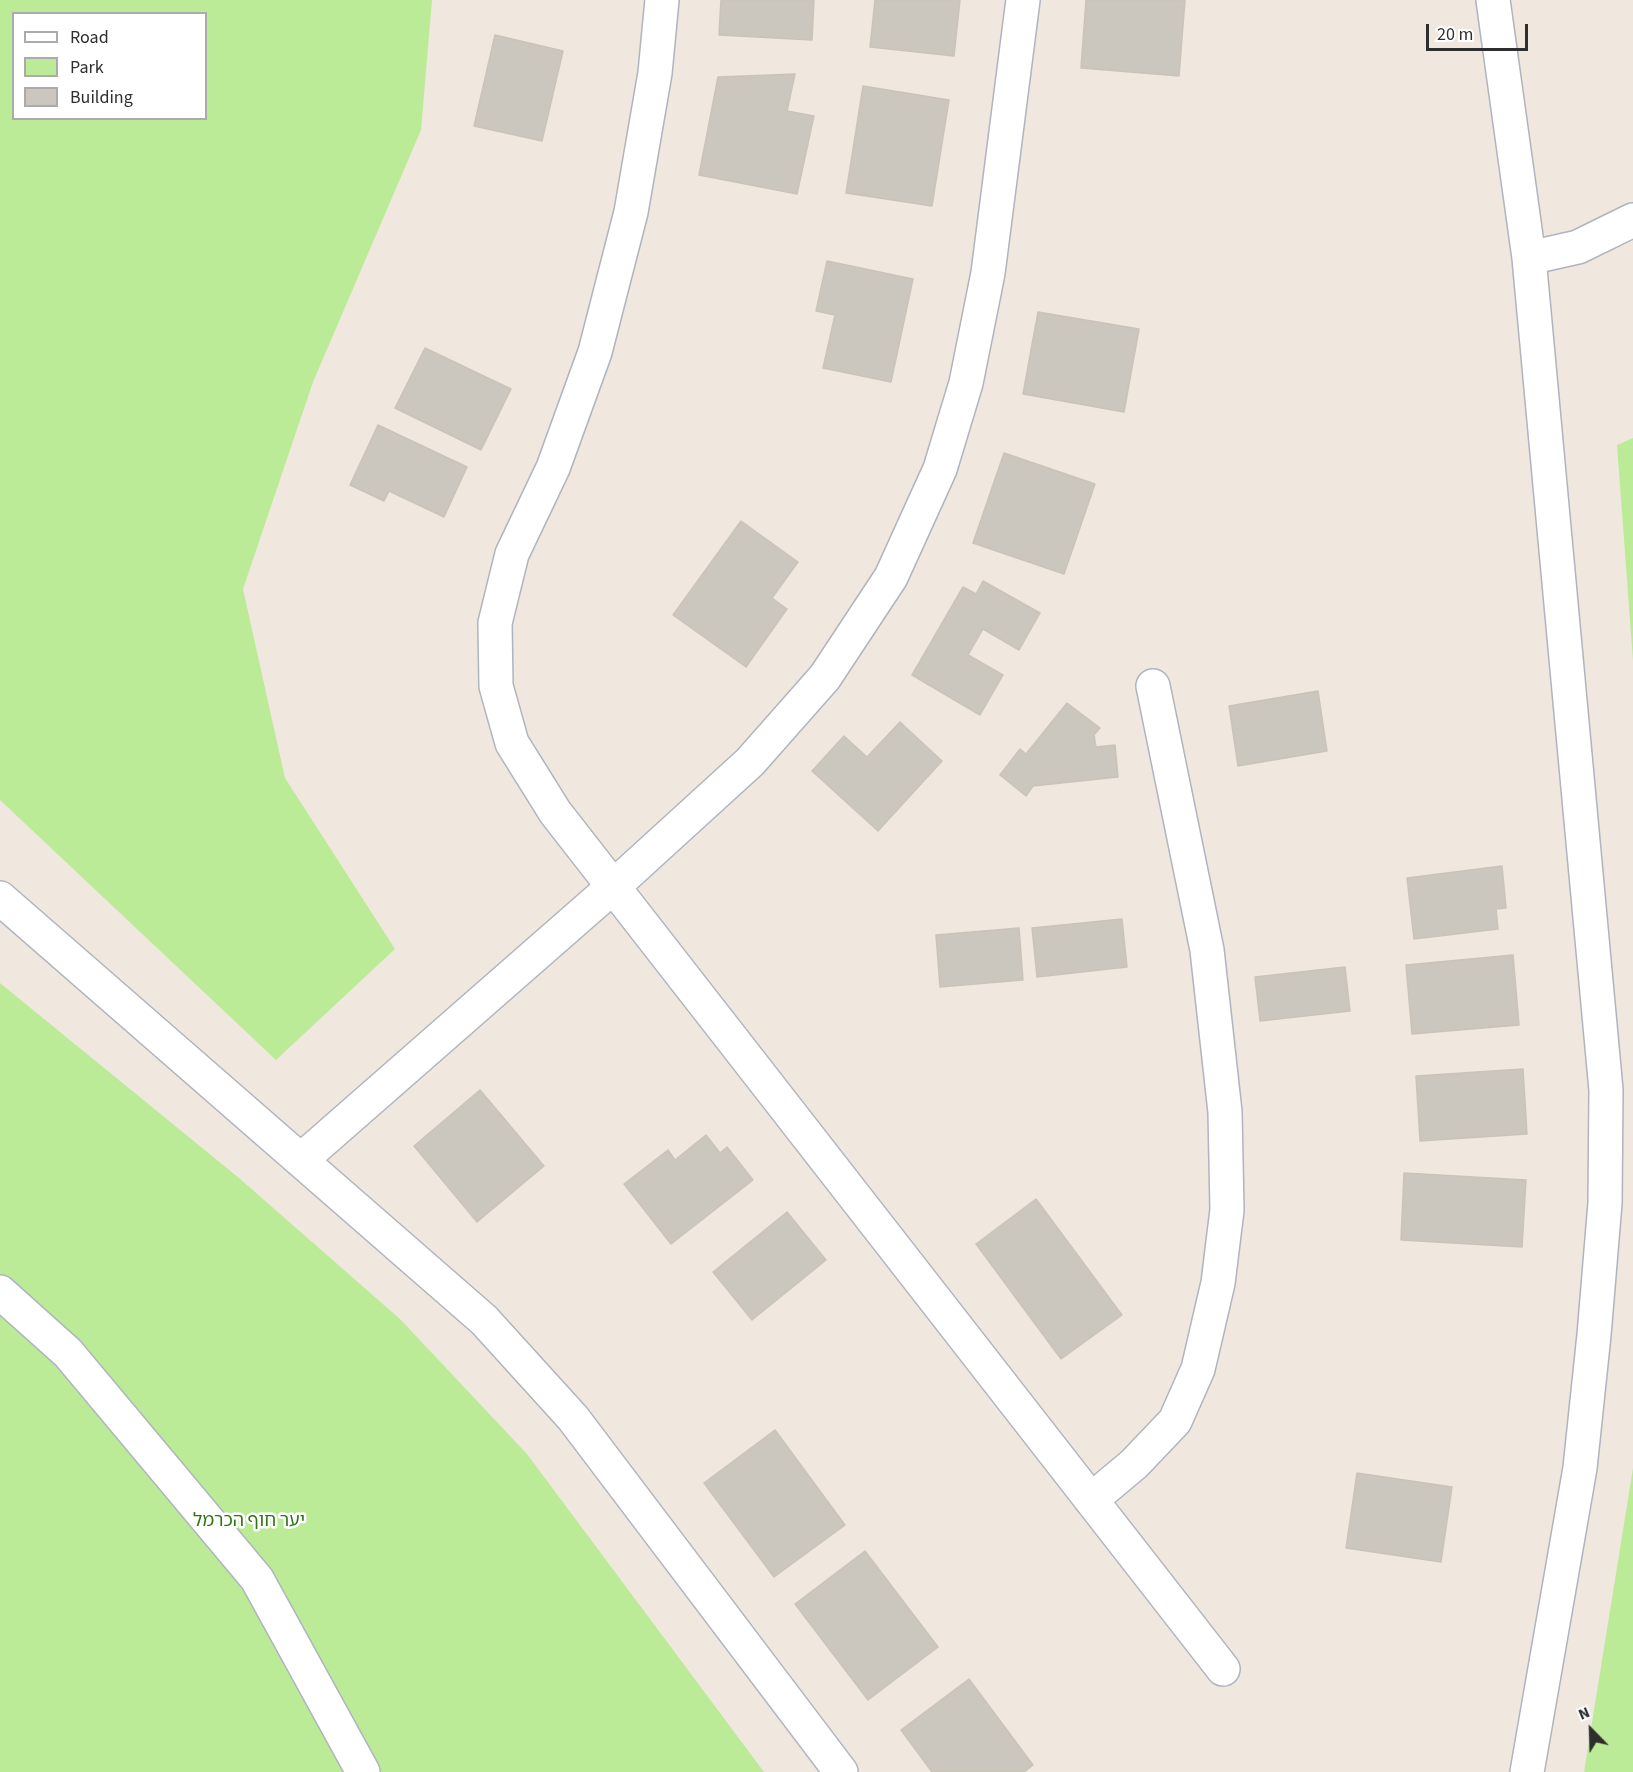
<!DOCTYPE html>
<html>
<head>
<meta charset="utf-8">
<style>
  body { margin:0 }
  #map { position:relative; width:1633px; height:1772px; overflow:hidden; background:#f0e7df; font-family:"Source Sans 3",sans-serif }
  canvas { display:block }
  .legend { position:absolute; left:12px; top:12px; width:195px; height:108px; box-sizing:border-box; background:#fff; border:2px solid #ababab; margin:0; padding:8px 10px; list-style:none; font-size:18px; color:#2e2e2e }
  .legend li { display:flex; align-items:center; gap:12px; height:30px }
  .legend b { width:30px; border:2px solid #ababab }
  .north { position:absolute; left:1561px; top:1700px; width:60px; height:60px; -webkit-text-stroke:4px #fff; paint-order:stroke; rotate:337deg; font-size:16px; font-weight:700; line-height:24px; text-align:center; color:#2e2e2e }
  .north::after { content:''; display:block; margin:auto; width:21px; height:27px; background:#2e2e2e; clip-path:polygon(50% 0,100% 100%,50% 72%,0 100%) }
  .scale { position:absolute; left:1426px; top:24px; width:102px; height:27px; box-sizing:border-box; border:3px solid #2e2e2e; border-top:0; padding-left:8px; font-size:18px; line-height:21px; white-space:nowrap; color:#2e2e2e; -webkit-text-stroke:4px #fff; paint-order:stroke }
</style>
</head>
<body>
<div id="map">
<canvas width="1633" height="1772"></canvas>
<ul class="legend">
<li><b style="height:8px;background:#fff"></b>Road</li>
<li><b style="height:16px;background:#bceb98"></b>Park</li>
<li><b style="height:16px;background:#cbc6be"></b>Building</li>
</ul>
<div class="north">N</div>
<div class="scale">20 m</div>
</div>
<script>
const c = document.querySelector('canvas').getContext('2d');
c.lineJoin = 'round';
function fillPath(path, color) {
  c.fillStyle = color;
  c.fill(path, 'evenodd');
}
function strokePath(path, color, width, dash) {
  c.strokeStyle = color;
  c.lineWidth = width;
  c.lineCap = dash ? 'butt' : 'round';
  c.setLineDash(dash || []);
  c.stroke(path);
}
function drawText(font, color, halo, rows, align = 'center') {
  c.font = font + ' "Source Sans 3","Noto Sans Hebrew",sans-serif';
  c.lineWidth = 5;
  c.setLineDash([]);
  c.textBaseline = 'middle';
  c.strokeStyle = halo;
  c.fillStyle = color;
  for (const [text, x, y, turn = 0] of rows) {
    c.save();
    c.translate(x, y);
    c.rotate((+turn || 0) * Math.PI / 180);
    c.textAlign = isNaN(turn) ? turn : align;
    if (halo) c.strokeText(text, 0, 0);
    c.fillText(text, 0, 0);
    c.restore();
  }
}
fillPath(new Path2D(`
  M0 0H432L421 130 313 382 243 589 285 778 395 949 276 1060 0 800ZM14 14H206V118H14Z
  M1633 438V661L1617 445Z
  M0 983 239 1178 400 1319 527 1454 764 1772H0Z
  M1633 1468V1772H1584Z`), '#bceb98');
const building = new Path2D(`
  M721 0H814L812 40 719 35Z
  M875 0H960L954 56 870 47Z
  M1086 0H1185L1179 76 1081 68Z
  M495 35 563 51 542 141 474 126Z
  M795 74 787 111 814 116 797 194 699 175 718 77Z
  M863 86 949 100 932 206 846 193Z
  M827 261 913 279 891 382 823 368 835 315 816 311Z
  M1038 312 1139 329 1124 412 1023 394Z
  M425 348 511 389 481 450 395 408Z
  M378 425 467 467 444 517 389 491 384 501 350 485Z
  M1004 453 1095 484 1064 574 973 543Z
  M741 521 798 562 772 598 787 609 746 667 673 615Z
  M983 581 1040 613 1019 650 983 629 968 655 1003 675 980 715 912 675 963 587 976 594Z
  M1318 691 1327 751 1238 766 1229 706Z
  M1067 703 1100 728 1094 735 1096 747 1115 745 1118 777 1033 786 1026 796 1000 775 1020 749 1026 754Z
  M900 722 942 761 878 831 812 771 844 736 867 757Z
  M1502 866 1506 908 1496 909 1498 929 1414 939 1407 878Z
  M1122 919 1127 967 1037 977 1032 928Z
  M1019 928 1023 980 940 987 936 935Z
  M1513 955 1519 1025 1412 1034 1406 965Z
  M1345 967 1350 1011 1260 1021 1255 977Z
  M1523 1069 1527 1134 1420 1141 1416 1076Z
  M480 1090 544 1166 477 1222 414 1146Z
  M706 1135 720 1153 727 1147 753 1180 671 1244 624 1184 668 1150 675 1160Z
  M1404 1173 1526 1180 1522 1247 1401 1240Z
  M1036 1199 1122 1315 1061 1359 976 1244Z
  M787 1212 826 1260 752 1320 713 1272Z
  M775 1430 845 1525 774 1577 704 1483Z
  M1357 1473 1452 1487 1441 1562 1346 1548Z
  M865 1551 938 1647 868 1700 795 1604Z
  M969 1679 1033 1765 1024 1772H932L901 1730Z`);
fillPath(building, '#cbc6be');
strokePath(building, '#ccc3b8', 1.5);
const minor = new Path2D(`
  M662 0 655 73 631 212 595 352 553 468 512 554 495 623 496 686 512 743 555 812 1223 1669
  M1493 0 1529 258 1606 1090 1605 1203 1594 1335 1580 1468 1527 1772
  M1529 258 1578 247 1633 220
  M0 898 484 1320 573 1418 841 1772
  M301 1160 614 886 750 762 825 677 891 577 940 469 966 383 988 273 1023 0
  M0 1292 68 1353 257 1579 363 1772
  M1091 1500 1134 1464 1175 1421 1198 1369 1218 1283 1227 1210 1225 1112 1207 950 1153 686`);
strokePath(minor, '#afb4be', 36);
strokePath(minor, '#fff', 33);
drawText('18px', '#317414', '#fff', [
  ["יער חוף הכרמל",249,1522]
]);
</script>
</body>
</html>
